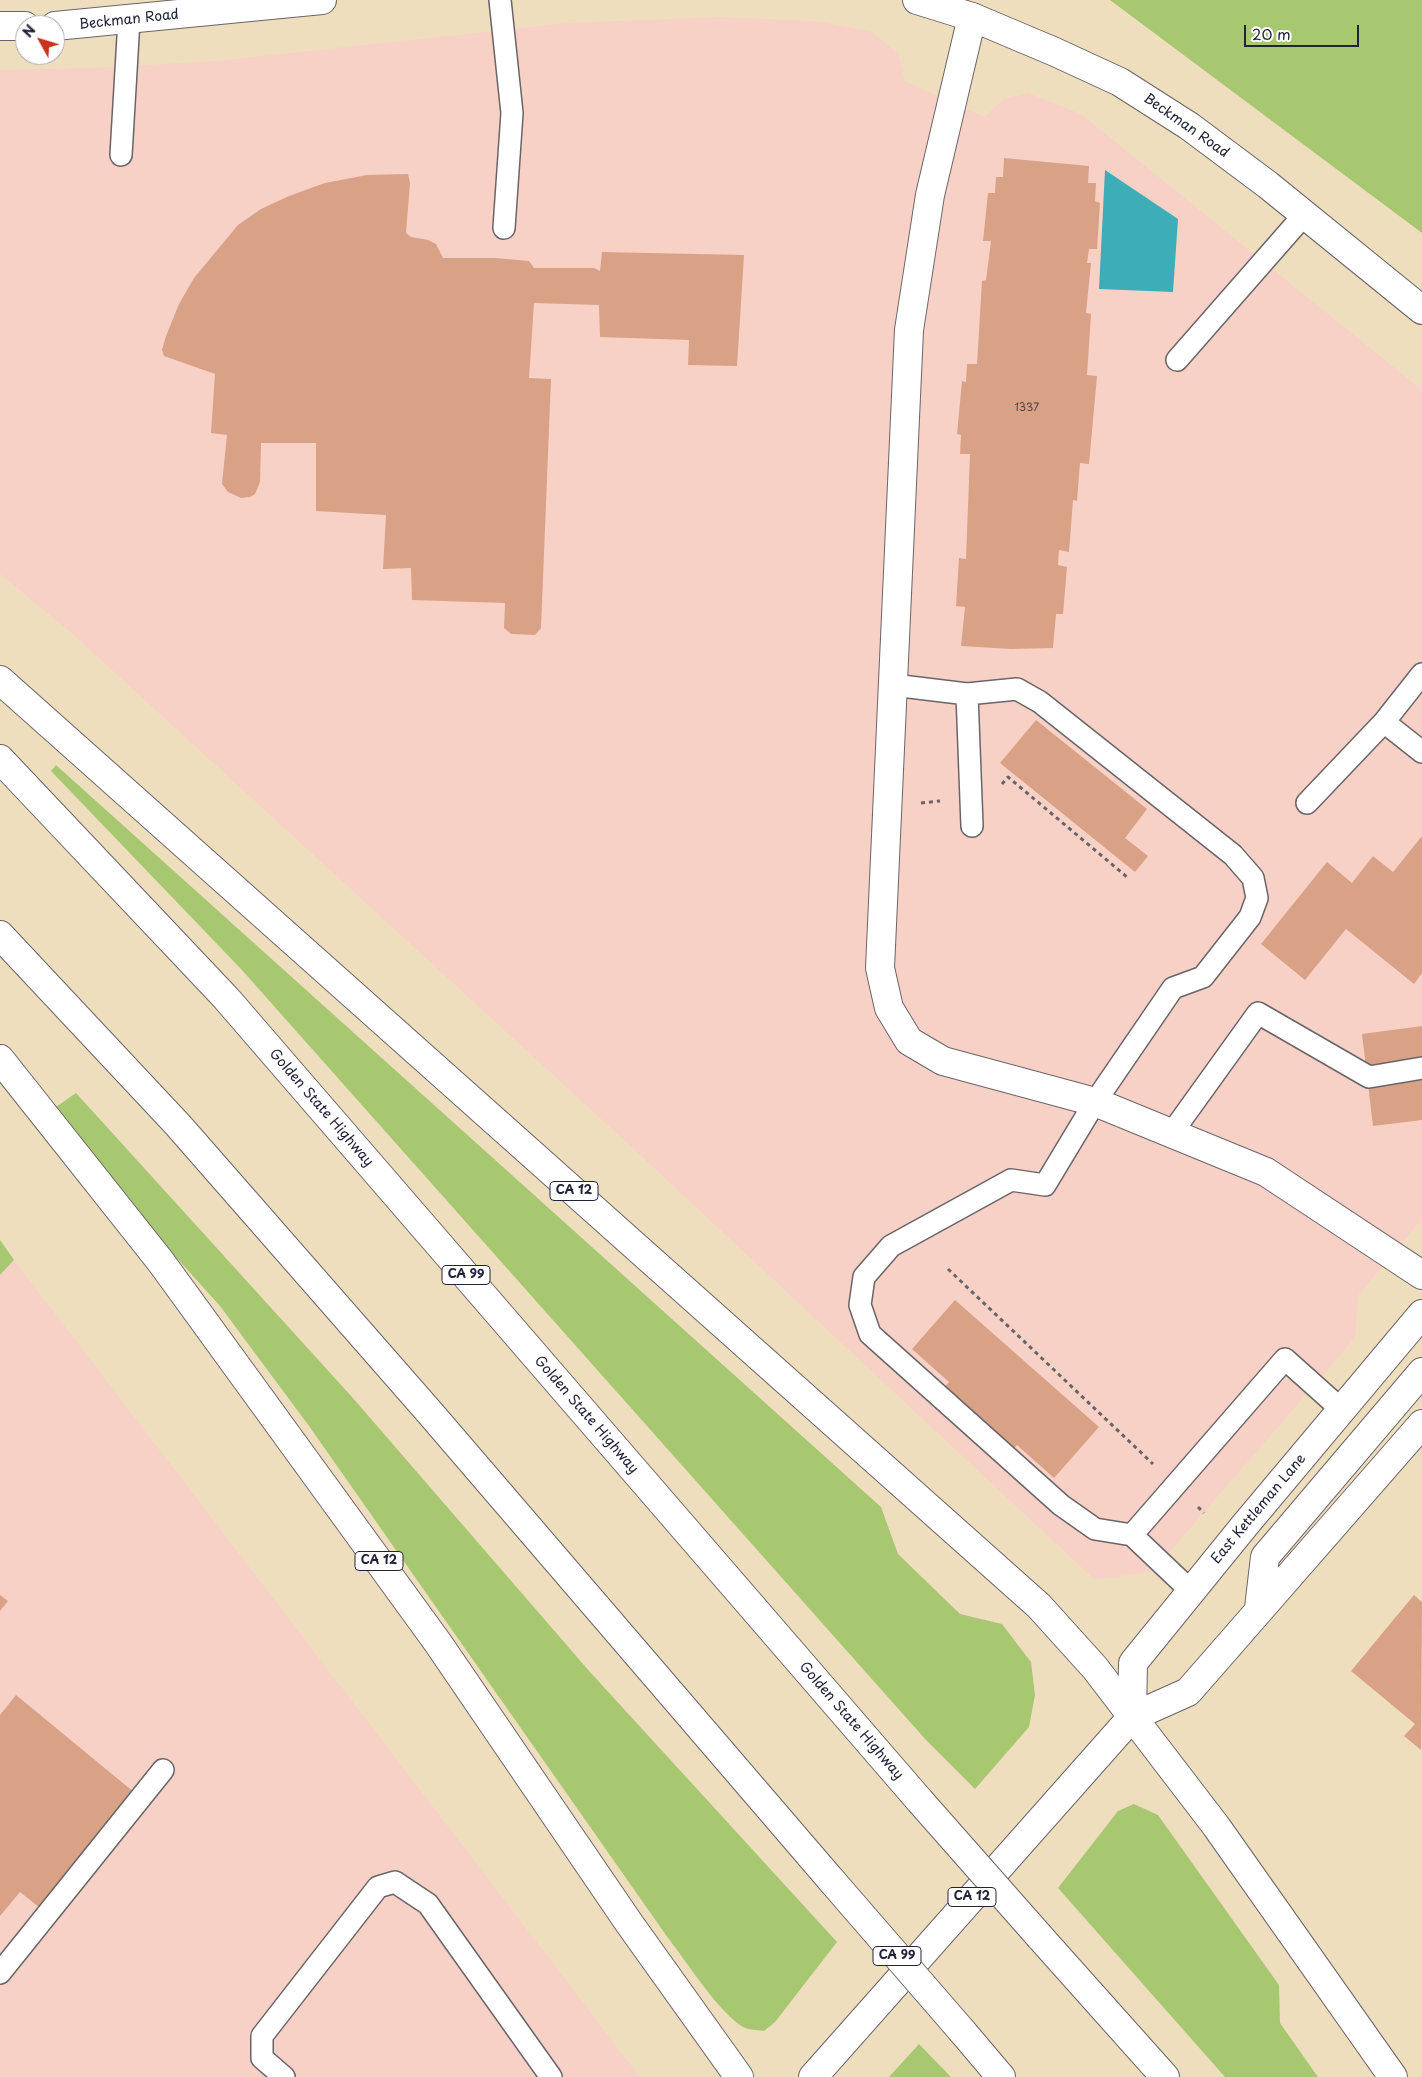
<!DOCTYPE html>
<html>
<head>
<meta charset="utf-8">
<style>
  body { margin:0 }
  #map { position:relative; width:1422px; height:2077px; overflow:hidden; background:#efdebe; font-family:"Playpen Sans",sans-serif }
  canvas { display:block }
  .north { position:absolute; left:15px; top:15px; width:50px; height:50px; box-sizing:border-box; background:#fff; border:1px solid #a7a7b1; border-radius:50%; rotate:309deg; font-size:14px; font-weight:700; line-height:20px; text-align:center; color:#22223b }
  .north::after { content:''; display:block; margin:auto; width:18px; height:22px; background:#c8321e; clip-path:polygon(50% 0,100% 100%,50% 72%,0 100%) }
  .scale { position:absolute; left:1244px; top:25px; width:115px; height:22px; box-sizing:border-box; border:2px solid #22223b; border-top:0; padding-left:6px; font-size:15px; line-height:18px; white-space:nowrap; color:#22223b; -webkit-text-stroke:4px #fff; paint-order:stroke }
</style>
</head>
<body>
<div id="map">
<canvas width="1422" height="2077"></canvas>
<div class="north">N</div>
<div class="scale">20 m</div>
</div>
<script>
const c = document.querySelector('canvas').getContext('2d');
c.lineJoin = 'round';
function fillPath(path, color) {
  c.fillStyle = color;
  c.fill(path, 'evenodd');
}
function strokePath(path, color, width, dash) {
  c.strokeStyle = color;
  c.lineWidth = width;
  c.lineCap = dash ? 'butt' : 'round';
  c.setLineDash(dash || []);
  c.stroke(path);
}
function drawText(font, color, halo, rows, align = 'center') {
  c.font = font + ' "Playpen Sans",sans-serif';
  c.lineWidth = 4;
  c.setLineDash([]);
  c.textBaseline = 'middle';
  c.strokeStyle = halo;
  c.fillStyle = color;
  for (const [text, x, y, turn = 0] of rows) {
    c.save();
    c.translate(x, y);
    c.rotate((+turn || 0) * Math.PI / 180);
    c.textAlign = isNaN(turn) ? turn : align;
    if (halo) c.strokeText(text, 0, 0);
    c.fillText(text, 0, 0);
    c.restore();
  }
}
fillPath(new Path2D(`
  M718 17 814 21 871 31 898 54 905 81 984 117 1004 99 1028 93 1081 114 1422 390V1219L1358 1296 1355 1338 1153 1571 1095 1580 624 1140 75 636 0 574V70L89 68 216 61 568 23Z
  M14 1260 640 2077H0V1275Z`), '#f7d1c6');
fillPath(new Path2D(`
  M1110 0H1422V233Z
  M56 765 881 1507 898 1554 960 1614 1002 1624 1031 1662 1035 1695 1029 1727 975 1789 926 1740 241 969 51 771Z
  M76 1093 352 1397 590 1672 837 1942 775 2022 764 2031C759 2030 753 2030 748 2029 724 2021 685 1959 668 1938L309 1426 220 1306 110 1184 53 1109Z
  M0 1240 14 1260 0 1275Z
  M1134 1804 1158 1815 1279 1985 1280 2023 1318 2077H1225L1058 1888 1118 1811Z
  M919 2044 951 2077H889Z`), '#a7c870');
fillPath(new Path2D(`
  M1105 170 1178 219 1173 292 1099 289Z`), '#3daeb7');
fillPath(new Path2D(`
  M1004 158 1089 166 1088 183H1096L1095 201 1100 203 1097 249H1089L1087 263H1091L1086 313 1091 314 1087 375 1097 376 1089 464 1080 463 1077 501 1073 500 1069 552 1059 550 1058 565 1067 567 1063 614H1056L1053 648 1011 649 961 646 965 607 956 606 959 558 966 559 970 454H960L961 435 957 434 962 381 966 382 967 364H977L982 281 986 280 991 241H983L988 193H995L996 177H1003Z
  M408 174 410 183 406 233 411 237 428 240 436 244 443 258H495L529 261 534 268H594L600 271 602 252 744 255 737 366 688 365 689 340 600 337 599 305 534 303 529 378 551 379 541 628 535 635 511 634 504 628 505 603 412 600 411 568 383 569 386 515 316 511V443H261L260 482 255 494 250 497 241 498 228 492 222 484 227 435 211 433 215 374 164 356 162 350 166 336 179 304 194 278 238 225 261 209 289 196 325 183 367 175Z
  M1036 720 1147 809 1125 838 1148 856 1135 872 1000 763Z
  M1422 836V973L1414 984 1346 929 1305 980 1261 944 1327 862 1352 883 1373 856 1393 872Z
  M1422 1026V1120L1373 1126 1362 1034Z
  M955 1300 1099 1427 1054 1478 1017 1445 1008 1455 939 1394 949 1382 912 1349Z
  M0 1595 8 1601 0 1611Z
  M1414 1595 1422 1602 1421 1750 1404 1736 1415 1724 1351 1671Z
  M16 1695 135 1793 40 1908 20 1892 0 1916V1715Z`), '#d9a287');
const service = new Path2D(`
  M500 0 512 113 504 228
  M121 155 129 20
  M1177 360 1304 215
  M893 685 967 694 1017 689 1040 702 1233 855 1253 878 1257 898 1250 917 1203 977 1173 988 1095 1102 1045 1185 1011 1180 891 1246 864 1277 860 1305 870 1334 1061 1505 1095 1529 1132 1535 1191 1591
  M967 694 972 826
  M1384 722 1422 752
  M1307 803 1384 722 1422 674
  M1171 1134 1258 1013 1369 1077 1422 1068
  M1132 1535 1285 1359 1342 1410
  M0 1973 163 1770
  M284 2077 262 2058V2036L378 1887 395 1882 428 1904 551 2077`);
const minor = new Path2D(`
  M972 17 930 195 909 330 880 968 889 1008 909 1041 943 1061 1095 1102 1266 1172 1422 1275`);
const tertiary = new Path2D(`
  M917 0 972 17 1055 52 1120 82 1189 126 1268 185 1422 310
  M0 26H25
  M55 26 322 0
  M1422 1314 1245 1525 1133 1663 1132 1717 1188 1692 1422 1424
  M1259 1608 1265 1557 1422 1372`);
const primary = new Path2D(`
  M813 2077 1132 1717`);
const motorway = new Path2D(`
  M0 680 1039 1606 1095 1668 1216 1826 1393 2077
  M0 759 226 998 920 1801
  M0 935 178 1125 431 1414 832 1881
  M0 1059 161 1262 438 1643 629 1923 739 2077
  M1040 1937 1165 2077
  M962 2031 1001 2077`);
strokePath(service, '#6a6469', 24);
strokePath(minor, '#6a6469', 30);
strokePath(tertiary, '#6a6469', 30);
strokePath(primary, '#6a6469', 30);
strokePath(motorway, '#6a6469', 30);
strokePath(new Path2D(`
  M1002 784 1008 777 1127 877
  M921 803 940 801
  M948 1269 1153 1464
  M1198 1507 1204 1513`), '#6a6469', 3, [4, 4]);
strokePath(service, '#fff', 21);
strokePath(minor, '#fff', 28);
strokePath(tertiary, '#fff', 28);
strokePath(primary, '#fff', 28);
strokePath(motorway, '#fff', 28);
const motorwayBridge = new Path2D(`
  M920 1801 1040 1937
  M832 1881 962 2031`);
strokePath(motorwayBridge, '#6a6469', 30, []);
strokePath(motorwayBridge, '#fff', 28);
drawText('11px', '#50424e', null, [
  ["1337",1027,408]
]);
for (const [x, y, w] of [
  [574,1191,48],
  [466,1275,48],
  [379,1561,48],
  [972,1897,48],
  [897,1956,48]
]) {
  const box = new Path2D();
  box.roundRect(x - w / 2, y - 9.5, w, 19, 4);
  c.fillStyle = '#fff';
  c.fill(box);
  strokePath(box, '#22223b', 1);
}
drawText('bold 12px', '#22223b', null, [
  ["CA 12",574,1191],
  ["CA 99",466,1275],
  ["CA 12",379,1561],
  ["CA 12",972,1897],
  ["CA 99",897,1956]
]);
drawText('14px', '#22223b', '#fff', [
  ["Beckman Road",129,20,-6],
  ["Beckman Road",1186,126,35],
  ["Golden State Highway",321,1108,49],
  ["Golden State Highway",586,1415,49],
  ["East Kettleman Lane",1259,1509,-50],
  ["Golden State Highway",851,1721,49]
]);
</script>
</body>
</html>
